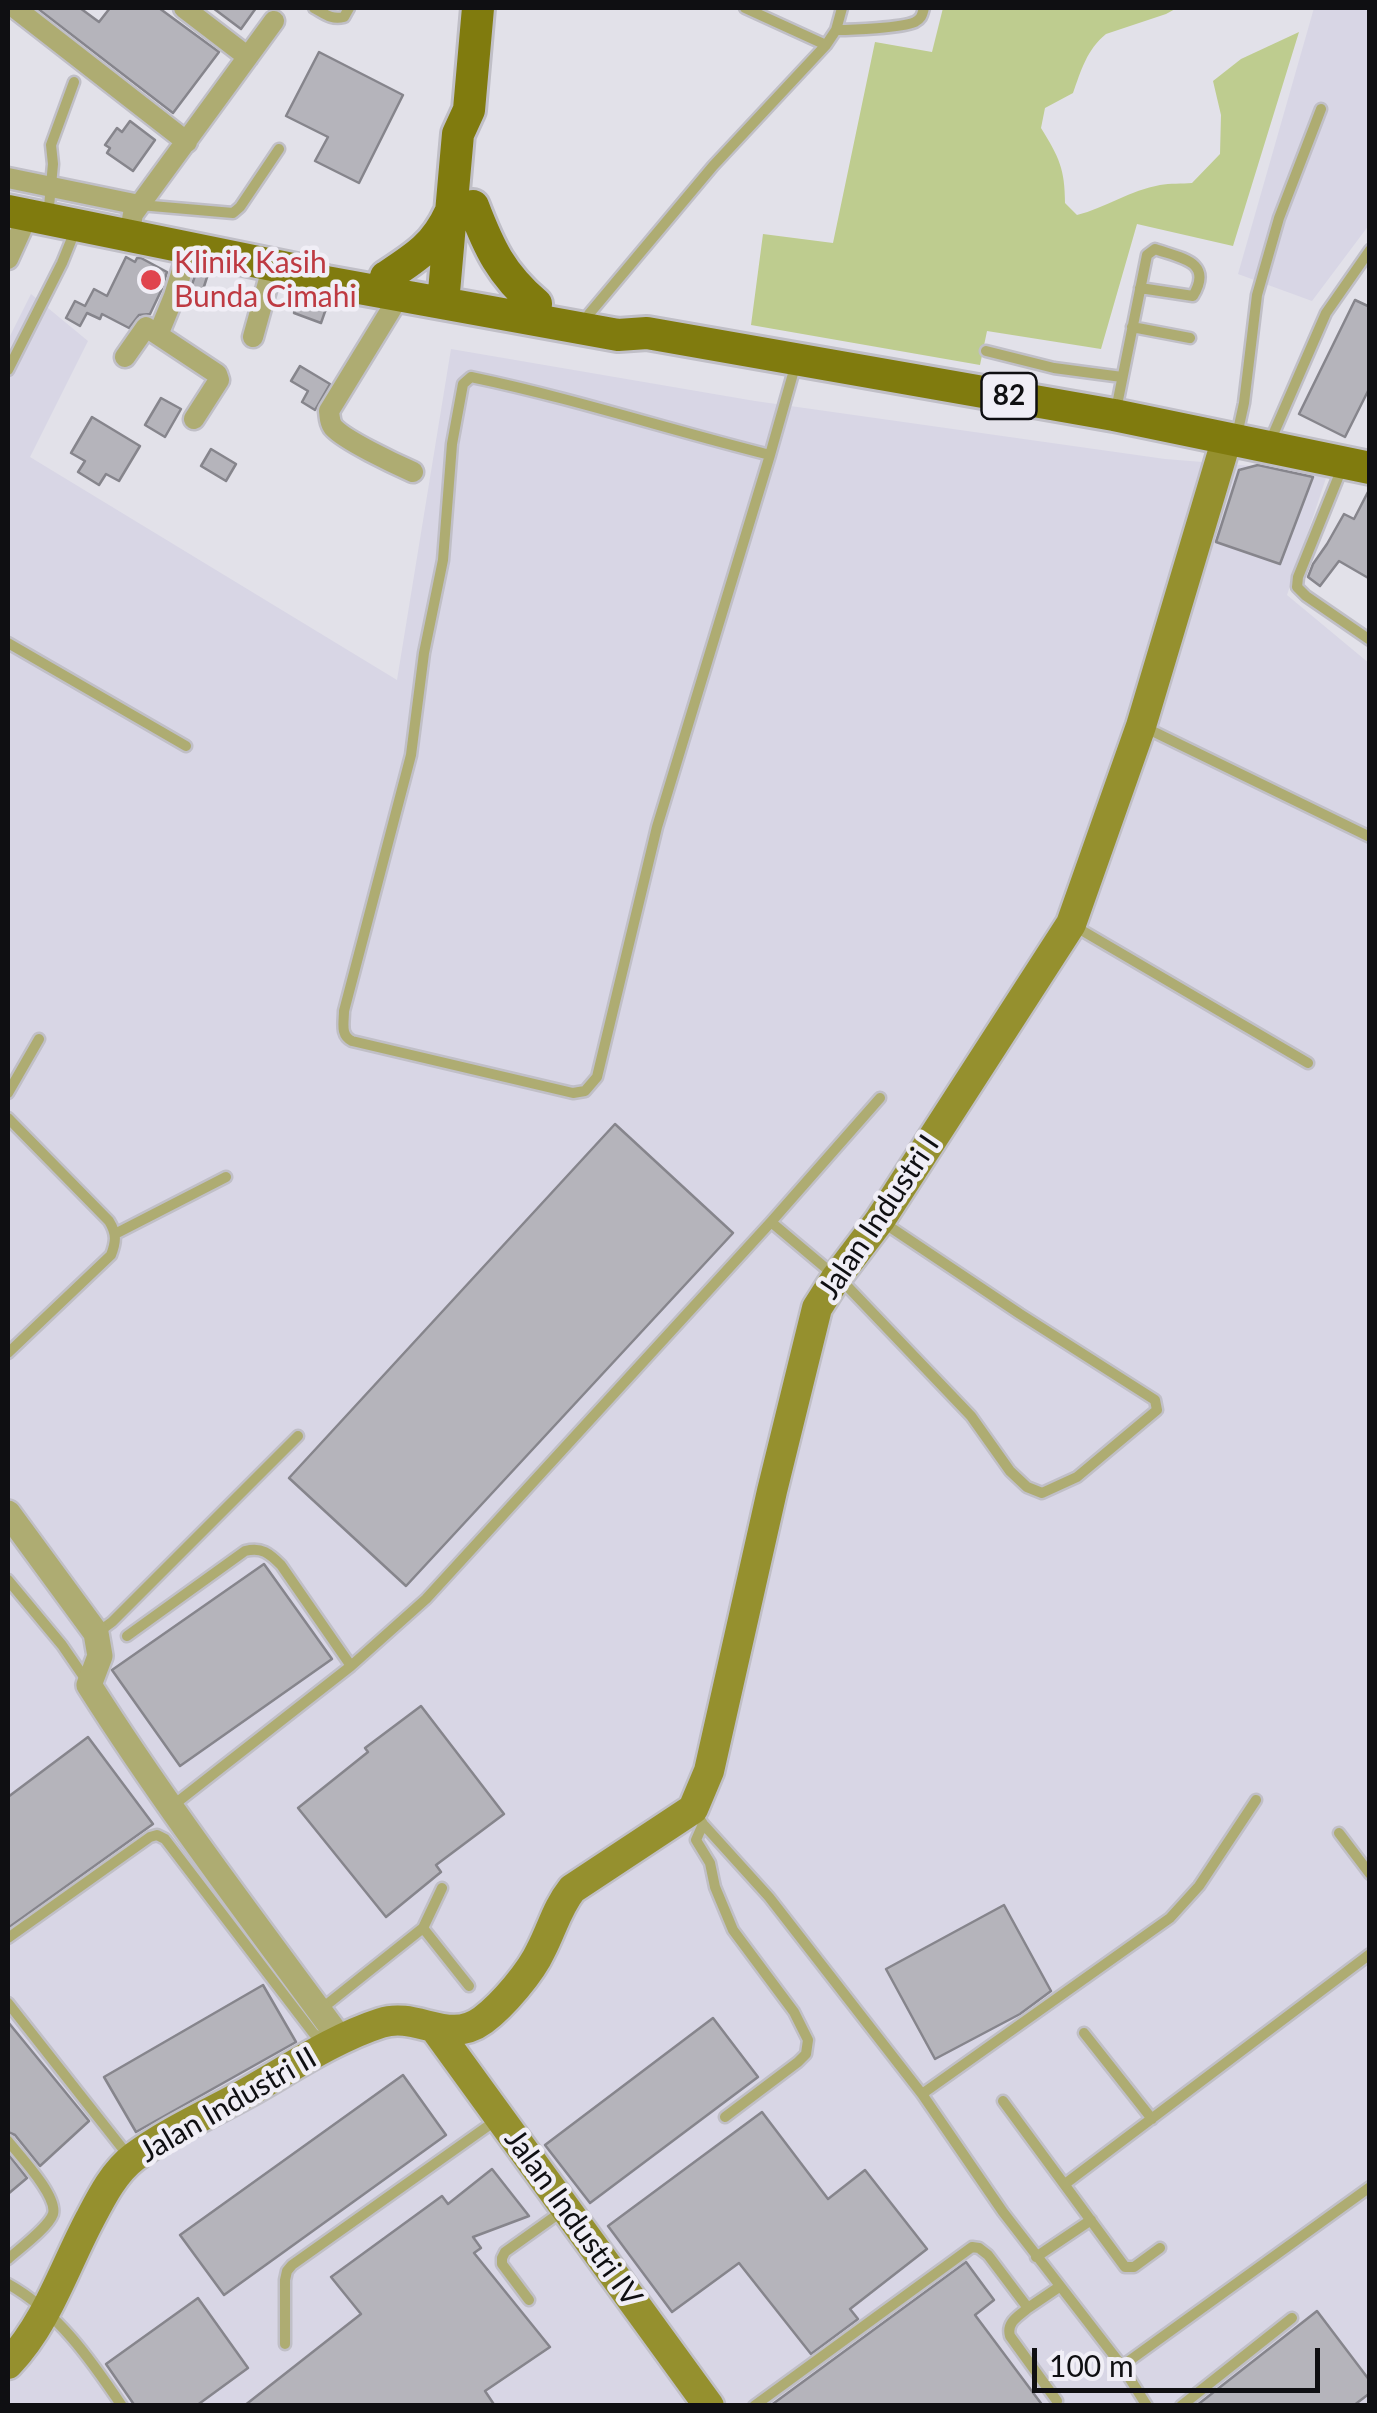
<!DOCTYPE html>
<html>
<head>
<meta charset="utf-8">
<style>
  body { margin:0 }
  #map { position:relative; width:1377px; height:2413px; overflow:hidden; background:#e2e1e9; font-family:Lato,sans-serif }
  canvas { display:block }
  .frame { position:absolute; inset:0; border:10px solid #0f0f12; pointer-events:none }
  .scale { position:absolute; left:1032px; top:2348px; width:288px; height:45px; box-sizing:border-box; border:5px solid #0f0f12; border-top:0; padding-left:12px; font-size:30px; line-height:35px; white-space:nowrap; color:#0f0f12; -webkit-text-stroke:8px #f0eef6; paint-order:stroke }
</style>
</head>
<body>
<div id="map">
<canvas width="1377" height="2413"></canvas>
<div class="frame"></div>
<div class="scale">100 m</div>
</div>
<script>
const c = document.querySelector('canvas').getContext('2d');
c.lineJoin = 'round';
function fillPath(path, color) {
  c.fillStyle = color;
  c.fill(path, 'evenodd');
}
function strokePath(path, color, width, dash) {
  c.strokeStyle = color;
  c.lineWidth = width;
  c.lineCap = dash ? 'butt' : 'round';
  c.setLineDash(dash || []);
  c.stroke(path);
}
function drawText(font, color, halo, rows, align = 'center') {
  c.font = font + ' Lato,sans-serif';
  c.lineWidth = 9;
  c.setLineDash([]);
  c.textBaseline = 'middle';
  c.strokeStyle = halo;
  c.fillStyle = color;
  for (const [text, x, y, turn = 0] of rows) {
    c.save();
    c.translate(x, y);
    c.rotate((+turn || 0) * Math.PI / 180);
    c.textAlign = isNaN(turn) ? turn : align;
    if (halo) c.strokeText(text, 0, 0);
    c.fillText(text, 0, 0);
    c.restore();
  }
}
fillPath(new Path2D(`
  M1314 8H1369V225L1312 301 1238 274Z
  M31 294 88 341 30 457 397 680 451 349 755 401 1165 459 1328 472 1287 595 1370 664 1369 2405H8V340Z`), '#d8d6e5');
fillPath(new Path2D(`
  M943 8H1177L1166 14 1106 34C1087 49 1081 71 1073 93L1045 108 1041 128C1059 157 1065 169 1065 203L1077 215C1105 208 1131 190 1160 185 1170 183 1182 184 1192 183L1220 154 1221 115 1213 81 1241 59 1299 32 1233 246 1137 224 1101 349 987 331 980 365 751 325 763 234 833 243 875 42 932 52Z`), '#becc8f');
const building = new Path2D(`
  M37 8H80L99 22 110 8H159L219 52 173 113Z
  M213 8H256L241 29Z
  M319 52 403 95 359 183 315 161 328 137 286 116Z
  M130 121 155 140 133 171 107 153 110 148 105 145 117 128 122 132Z
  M126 257 135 262 137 258H141L167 272 161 291 150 314 139 315 129 328 102 314 100 319 87 313 80 326 66 318 75 301 85 306 94 289 107 296Z
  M197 270 208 274 201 296 189 293Z
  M301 293 328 303 321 323 294 313Z
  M1355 300 1370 307V387L1345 437 1299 414Z
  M300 366 330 384 315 410 302 402 308 391 291 381Z
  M161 398 181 409 165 437 145 425Z
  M92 417 140 446 119 481 106 474 99 485 78 472 85 461 71 453Z
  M211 449 236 464 226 481 201 466Z
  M1258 465 1313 477 1280 564 1216 542 1239 470Z
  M1370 488V579L1339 561 1320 586 1308 577 1313 564 1327 544 1344 514 1354 519Z
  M615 1124 733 1233 406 1586 289 1478Z
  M264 1564 332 1659 180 1766 112 1670Z
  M421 1706 504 1814 436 1865 441 1872 386 1917 298 1808 368 1752 365 1748Z
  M88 1737 153 1824 8 1928V1797Z
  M1004 1905 1051 1991 1020 2014 935 2059 886 1969Z
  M263 1985 296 2042 136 2132 104 2077Z
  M713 2018 758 2077 590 2203 545 2145Z
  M8 2022 89 2121 40 2166 15 2135 8 2132Z
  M403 2075 446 2135 224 2295 180 2235Z
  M762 2112 828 2199 865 2170 927 2249 850 2309 858 2319 811 2354 739 2263 672 2312 608 2226Z
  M8 2154 27 2178 8 2194Z
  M492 2169 529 2216 473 2237 481 2248 474 2253 550 2347 485 2391 495 2406H244L361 2314 331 2277 442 2196 448 2204Z
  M966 2262 994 2300 975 2315 1043 2406H770Z
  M198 2298 248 2368 196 2406H135L106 2364Z
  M1317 2311 1370 2381V2393L1353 2406H1196Z`);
fillPath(building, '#b5b4bb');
strokePath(building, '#86858c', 2.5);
const service = new Path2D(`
  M314 8C325 14 331 20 344 17L349 8
  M745 8 826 45
  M836 30C853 30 901 28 915 22 922 18 922 15 924 8
  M140 205 233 213 240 207 279 149
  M48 217 53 164 51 145 74 82
  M589 314 713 166 826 45 836 30 842 8
  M1132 327 1190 338
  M986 351 1054 368 1122 377
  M8 370 62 263 75 231
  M1116 410 1147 255 1155 249C1180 258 1214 261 1193 296L1140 288
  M1237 435 1244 403 1257 295 1279 218 1321 109
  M1269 444 1326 313 1370 250
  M770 455C670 430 572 398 471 377L463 384 452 444 443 560 424 653 411 755 344 1011C344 1023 340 1035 352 1041L573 1093 585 1091 597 1077 657 827 770 455 796 363
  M1342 468 1298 577 1297 587 1306 596 1370 640
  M8 643 186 746
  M1146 728 1370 837
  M1076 927 1308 1063
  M8 1093 39 1039
  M8 1118 109 1221C117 1234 116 1242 111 1255L8 1353
  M771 1222 847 1286 971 1416 1010 1471 1027 1487 1042 1493 1077 1477 1157 1410 1155 1400 1020 1314 881 1221
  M115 1234 226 1177
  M8 1580 62 1645 86 1680
  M97 1633 112 1622 298 1436
  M127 1636 245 1551C262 1547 269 1553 281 1565L351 1666
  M171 1807 351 1666 426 1599 771 1222 880 1098
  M694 1810 703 1824 769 1897 922 2094 1003 2212 1122 2366 1147 2406
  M703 1824 696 1840 710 1863 715 1887 733 1930 794 2012 808 2040 806 2054 798 2062 725 2117
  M1339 1833 1370 1874
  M423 1928 469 1986
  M8 1938 150 1837 157 1835 165 1839 314 2034 329 2041
  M8 2003 130 2158
  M320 2010 423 1928 442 1888
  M1084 2033 1152 2119
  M922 2094 1170 1918 1199 1886 1256 1800
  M1003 2101 1125 2267H1134L1160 2248
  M8 2141C19 2155 58 2196 53 2214 48 2228 19 2249 8 2259
  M1065 2184 1370 1954
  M1036 2257 1091 2220
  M8 2284C57 2311 91 2360 122 2406
  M529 2300 502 2264V2258L505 2252 561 2212
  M1028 2308C1019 2316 1006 2322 1010 2336L1057 2401
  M285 2344V2280L287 2271 292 2265 495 2121
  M1122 2366 1370 2187
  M754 2406 972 2247 979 2248 988 2255 1028 2308 1059 2287
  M1181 2406 1292 2318`);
const minor = new Path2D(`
  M15 8 187 142
  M184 8 248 57
  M8 178 139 205
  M129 236 133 214 274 21
  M8 259 28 215
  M400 295 329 411C330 417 329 421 333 427 344 440 395 464 413 472
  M158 335 174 296 189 248
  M253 337 273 265
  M125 357 146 327 217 374 219 380 194 419`);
const tertiary = new Path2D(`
  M8 1513 96 1633 100 1656 89 1685C167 1808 255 1923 341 2040`);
const secondary = new Path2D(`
  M436 2030 709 2406
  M8 2364C47 2323 64 2268 90 2219 101 2198 114 2172 134 2157 167 2132 210 2113 246 2093 289 2069 334 2038 381 2023 417 2011 448 2046 483 2020 503 2005 531 1972 541 1950 552 1929 557 1908 572 1889L693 1809 709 1771 772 1491 817 1308 836 1278 880 1220 1071 924 1141 726 1227 438`);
const primary = new Path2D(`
  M473 206C489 248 501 274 536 304
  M8 211 297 270 326 282 618 335 647 333 1114 415 1370 468
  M386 277C415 258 435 246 450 213
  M443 303 458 134 469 110 478 8`);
strokePath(service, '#c0bfc7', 15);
strokePath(minor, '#c0bfc7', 25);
strokePath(tertiary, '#c0bfc7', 30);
strokePath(secondary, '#c0bfc7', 35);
strokePath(primary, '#c0bfc7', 38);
strokePath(service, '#aeac72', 10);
strokePath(minor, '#aeac72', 20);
strokePath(tertiary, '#aeac72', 25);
strokePath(secondary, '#95902e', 30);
strokePath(primary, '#807b0e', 32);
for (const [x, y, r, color] of [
  [151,280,12,"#e0444e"]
]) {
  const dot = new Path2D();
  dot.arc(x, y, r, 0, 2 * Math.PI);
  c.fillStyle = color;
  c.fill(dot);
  strokePath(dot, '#f0eef6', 4);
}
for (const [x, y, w] of [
  [1009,396,55]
]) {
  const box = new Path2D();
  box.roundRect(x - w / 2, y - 23, w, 46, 8);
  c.fillStyle = '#f0eef6';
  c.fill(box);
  strokePath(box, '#0f0f12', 2.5);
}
drawText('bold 28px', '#0f0f12', null, [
  ["82",1009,396]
]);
drawText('30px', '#be3a42', '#f0eef6', [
  ["Klinik Kasih",174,263],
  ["Bunda Cimahi",174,297]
], 'left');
drawText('30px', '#0f0f12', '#f0eef6', [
  ["Jalan Industri I",879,1217,-56],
  ["Jalan Industri II",228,2105,-30],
  ["Jalan Industri IV",573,2218,54]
]);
</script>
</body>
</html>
